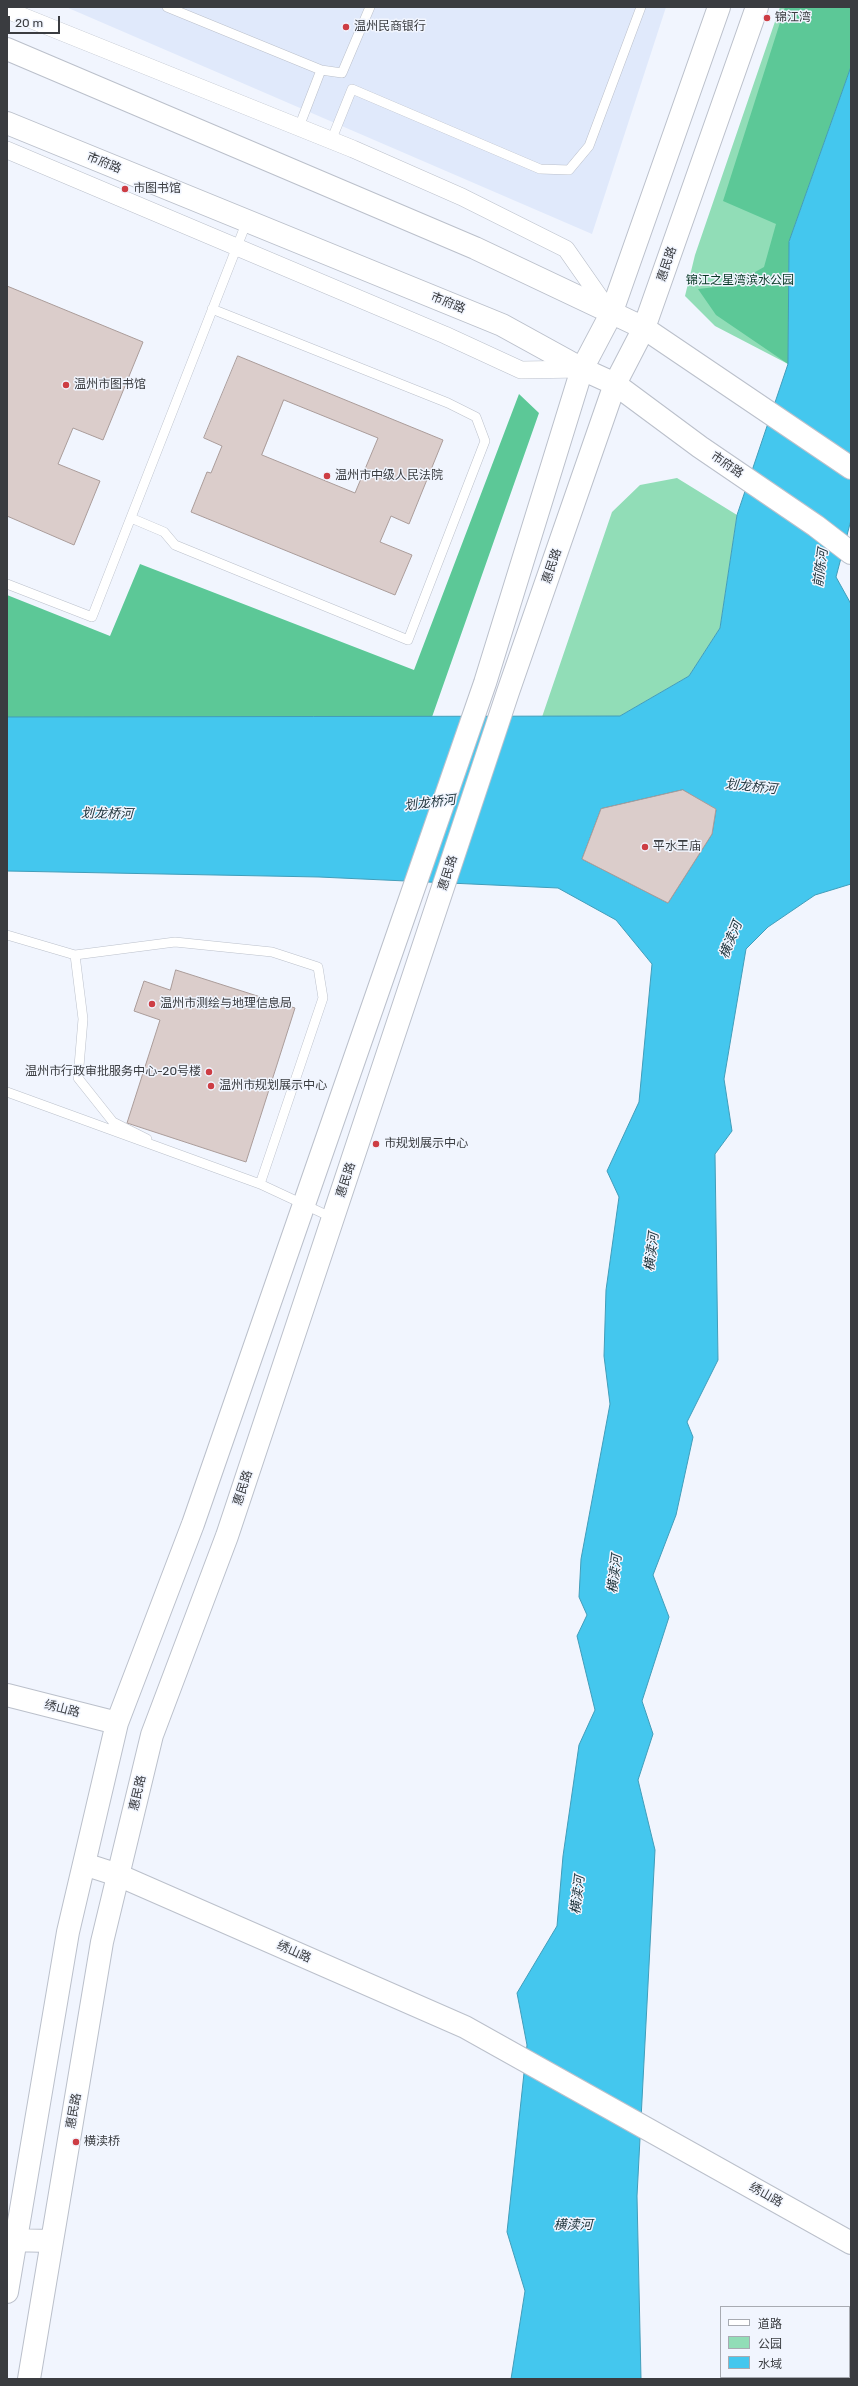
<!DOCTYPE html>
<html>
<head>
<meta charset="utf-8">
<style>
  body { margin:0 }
  #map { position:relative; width:858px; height:2386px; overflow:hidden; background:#f1f5fe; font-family:Rubik,"Noto Sans SC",sans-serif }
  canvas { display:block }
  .frame { position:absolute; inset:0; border:8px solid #3a3c40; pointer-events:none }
  .legend { position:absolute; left:720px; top:2306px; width:130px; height:72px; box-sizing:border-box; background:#f1f5fe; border:1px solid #a8abb2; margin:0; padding:5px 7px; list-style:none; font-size:12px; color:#3a3c40 }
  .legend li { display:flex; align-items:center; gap:8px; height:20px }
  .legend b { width:20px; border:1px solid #a8abb2 }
  .scale { position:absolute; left:8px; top:16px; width:52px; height:18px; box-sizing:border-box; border:2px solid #3a3c40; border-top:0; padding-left:5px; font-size:12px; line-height:14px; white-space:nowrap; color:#3a3c40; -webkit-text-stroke:3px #f1f5fe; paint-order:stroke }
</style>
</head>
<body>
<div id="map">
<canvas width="858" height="2386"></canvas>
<div class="frame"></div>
<ul class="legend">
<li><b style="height:5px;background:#fff"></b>道路</li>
<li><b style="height:11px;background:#91ddb7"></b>公园</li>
<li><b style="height:11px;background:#44c7ee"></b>水域</li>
</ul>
<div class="scale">20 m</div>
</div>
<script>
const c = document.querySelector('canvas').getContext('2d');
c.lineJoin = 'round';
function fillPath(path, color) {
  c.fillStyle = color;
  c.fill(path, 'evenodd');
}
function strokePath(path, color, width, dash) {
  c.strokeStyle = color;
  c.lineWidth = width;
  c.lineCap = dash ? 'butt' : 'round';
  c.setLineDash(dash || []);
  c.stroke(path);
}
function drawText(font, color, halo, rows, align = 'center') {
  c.font = font + ' Rubik,"Noto Sans SC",sans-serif';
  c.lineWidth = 3;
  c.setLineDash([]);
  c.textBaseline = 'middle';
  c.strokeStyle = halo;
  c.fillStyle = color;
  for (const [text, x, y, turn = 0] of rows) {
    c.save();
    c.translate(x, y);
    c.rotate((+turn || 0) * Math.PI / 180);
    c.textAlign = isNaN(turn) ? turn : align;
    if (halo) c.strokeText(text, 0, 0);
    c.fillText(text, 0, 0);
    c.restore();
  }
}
fillPath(new Path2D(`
  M66 7H666L592 234Z`), '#e0e9fb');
fillPath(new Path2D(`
  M780 7H851V67L789 242 788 364 715 326 685 296 695 255Z
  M677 478 737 515 720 628 689 676 620 716 542 717 612 512 640 485Z`), '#91ddb7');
fillPath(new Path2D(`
  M785 7H851V67L789 242 788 364 716 315 698 289 732 285 764 267 776 224 723 201Z
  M519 394 539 413 432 717H7V595L110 636 140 564 414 670Z`), '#5cc897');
const water = new Path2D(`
  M851 67V520L836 577 851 604V884L815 895 768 927 746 949 724 1079 732 1131 715 1154 718 1360 687 1422 693 1437 676 1515 653 1575 669 1617 642 1701 653 1734 638 1780 655 1850 637 2196 641 2379H511L525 2291 507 2232 527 2045 517 1993 557 1926 563 1856 579 1745 595 1710 577 1636 587 1615 579 1597 581 1559 610 1404 604 1356 606 1290 619 1197 607 1171 639 1102 652 964 616 920 558 888 319 877 7 871V717L620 716 689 676 720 628 737 515 788 364 789 242ZM683 790 716 810 712 834 668 903 582 859 601 809Z`);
fillPath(water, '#44c7ee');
strokePath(water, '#419dba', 1);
const building = new Path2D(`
  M7 286 143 342 103 440 73 428 58 464 100 481 74 545 7 516Z
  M238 356 443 440 409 524 391 516 380 542 412 555 395 595 191 512 207 472 211 473 222 446 204 438ZM284 400 378 438 355 493 262 455Z
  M683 790 716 809 712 834 668 903 582 859 601 809Z
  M176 970 295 1008 246 1162 127 1123 160 1020 134 1011 144 981 170 990Z`);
fillPath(building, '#dbcdcb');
strokePath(building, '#aa9c9a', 1);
const lane = new Path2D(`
  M167 7 321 70 299 127
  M321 70 342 73 370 7
  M331 141 352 89 540 169 569 170 589 146 641 7
  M131 518 164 532 175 545 408 640 485 441 476 417 448 403 212 309
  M7 584 92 617 247 221
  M7 935 75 955 83 1019 78 1078 113 1122 147 1139
  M75 955 175 942 272 952 318 967 323 998 260 1184
  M7 1092 260 1184 333 1218`);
const street = new Path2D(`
  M7 10 353 149 462 197 566 249 610 312
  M7 150 445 335 521 370 582 369`);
const secondary = new Path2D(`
  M7 49 475 248 644 328 851 468
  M7 123 502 325 582 369 615 384 700 447 816 526 851 553
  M7 1695 117 1723
  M84 1864 118 1875 465 2027 851 2243
  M7 2240 52 2241
  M7 2292 68 1932 117 1723 193 1524 485 683 582 369 611 314 719 7
  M29 2379 102 1942 152 1735 227 1536 508 692 615 384 644 328 757 7`);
strokePath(lane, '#bbc0cb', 10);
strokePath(street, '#bbc0cb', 18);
strokePath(secondary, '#bbc0cb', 24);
strokePath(lane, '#fff', 9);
strokePath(street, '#fff', 17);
strokePath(secondary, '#fff', 22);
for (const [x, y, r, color] of [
  [767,18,4,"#cd3d44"],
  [346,27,4,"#cd3d44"],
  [125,189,4,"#cd3d44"],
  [66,385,4,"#cd3d44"],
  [327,476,4,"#cd3d44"],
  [645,847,4,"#cd3d44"],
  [152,1004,4,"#cd3d44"],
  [209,1072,4,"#cd3d44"],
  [211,1086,4,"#cd3d44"],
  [376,1144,4,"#cd3d44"],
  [76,2142,4,"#cd3d44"]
]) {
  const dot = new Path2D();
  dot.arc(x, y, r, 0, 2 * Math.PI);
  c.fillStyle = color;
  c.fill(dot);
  strokePath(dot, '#f1f5fe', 1.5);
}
drawText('12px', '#3a3c40', '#f1f5fe', [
  ["锦江湾",775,18],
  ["温州民商银行",354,27],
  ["市图书馆",133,189],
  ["温州市图书馆",74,385],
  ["温州市中级人民法院",335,476],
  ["平水王庙",653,847],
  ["温州市测绘与地理信息局",160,1004],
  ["温州市行政审批服务中心-20号楼",201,1072,"right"],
  ["温州市规划展示中心",219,1086],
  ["市规划展示中心",384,1144],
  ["横渎桥",84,2142]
], 'left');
drawText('12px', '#3a3c40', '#f1f5fe', [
  ["市府路",104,163,22],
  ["惠民路",667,264,-71],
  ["市府路",448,303,22],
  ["市府路",727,465,34],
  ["惠民路",552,566,-71],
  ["惠民路",448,873,-72],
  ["惠民路",346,1180,-72],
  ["惠民路",243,1488,-72],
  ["绣山路",62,1709,14],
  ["惠民路",138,1793,-77],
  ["绣山路",294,1952,24],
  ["惠民路",74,2111,-80],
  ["绣山路",766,2195,29]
]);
drawText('12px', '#093926', '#f1f5fe', [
  ["锦江之星湾滨水公园",740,281]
]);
drawText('italic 13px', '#21363e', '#f1f5fe', [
  ["前陈河",821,568,-82],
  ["划龙桥河",751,787,6],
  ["划龙桥河",430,803,-7],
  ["划龙桥河",107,814,1],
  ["横渎河",731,940,-68],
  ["横渎河",652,1252,-83],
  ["横渎河",615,1574,-83],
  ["横渎河",578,1895,-83],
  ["横渎河",573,2225]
]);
</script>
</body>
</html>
